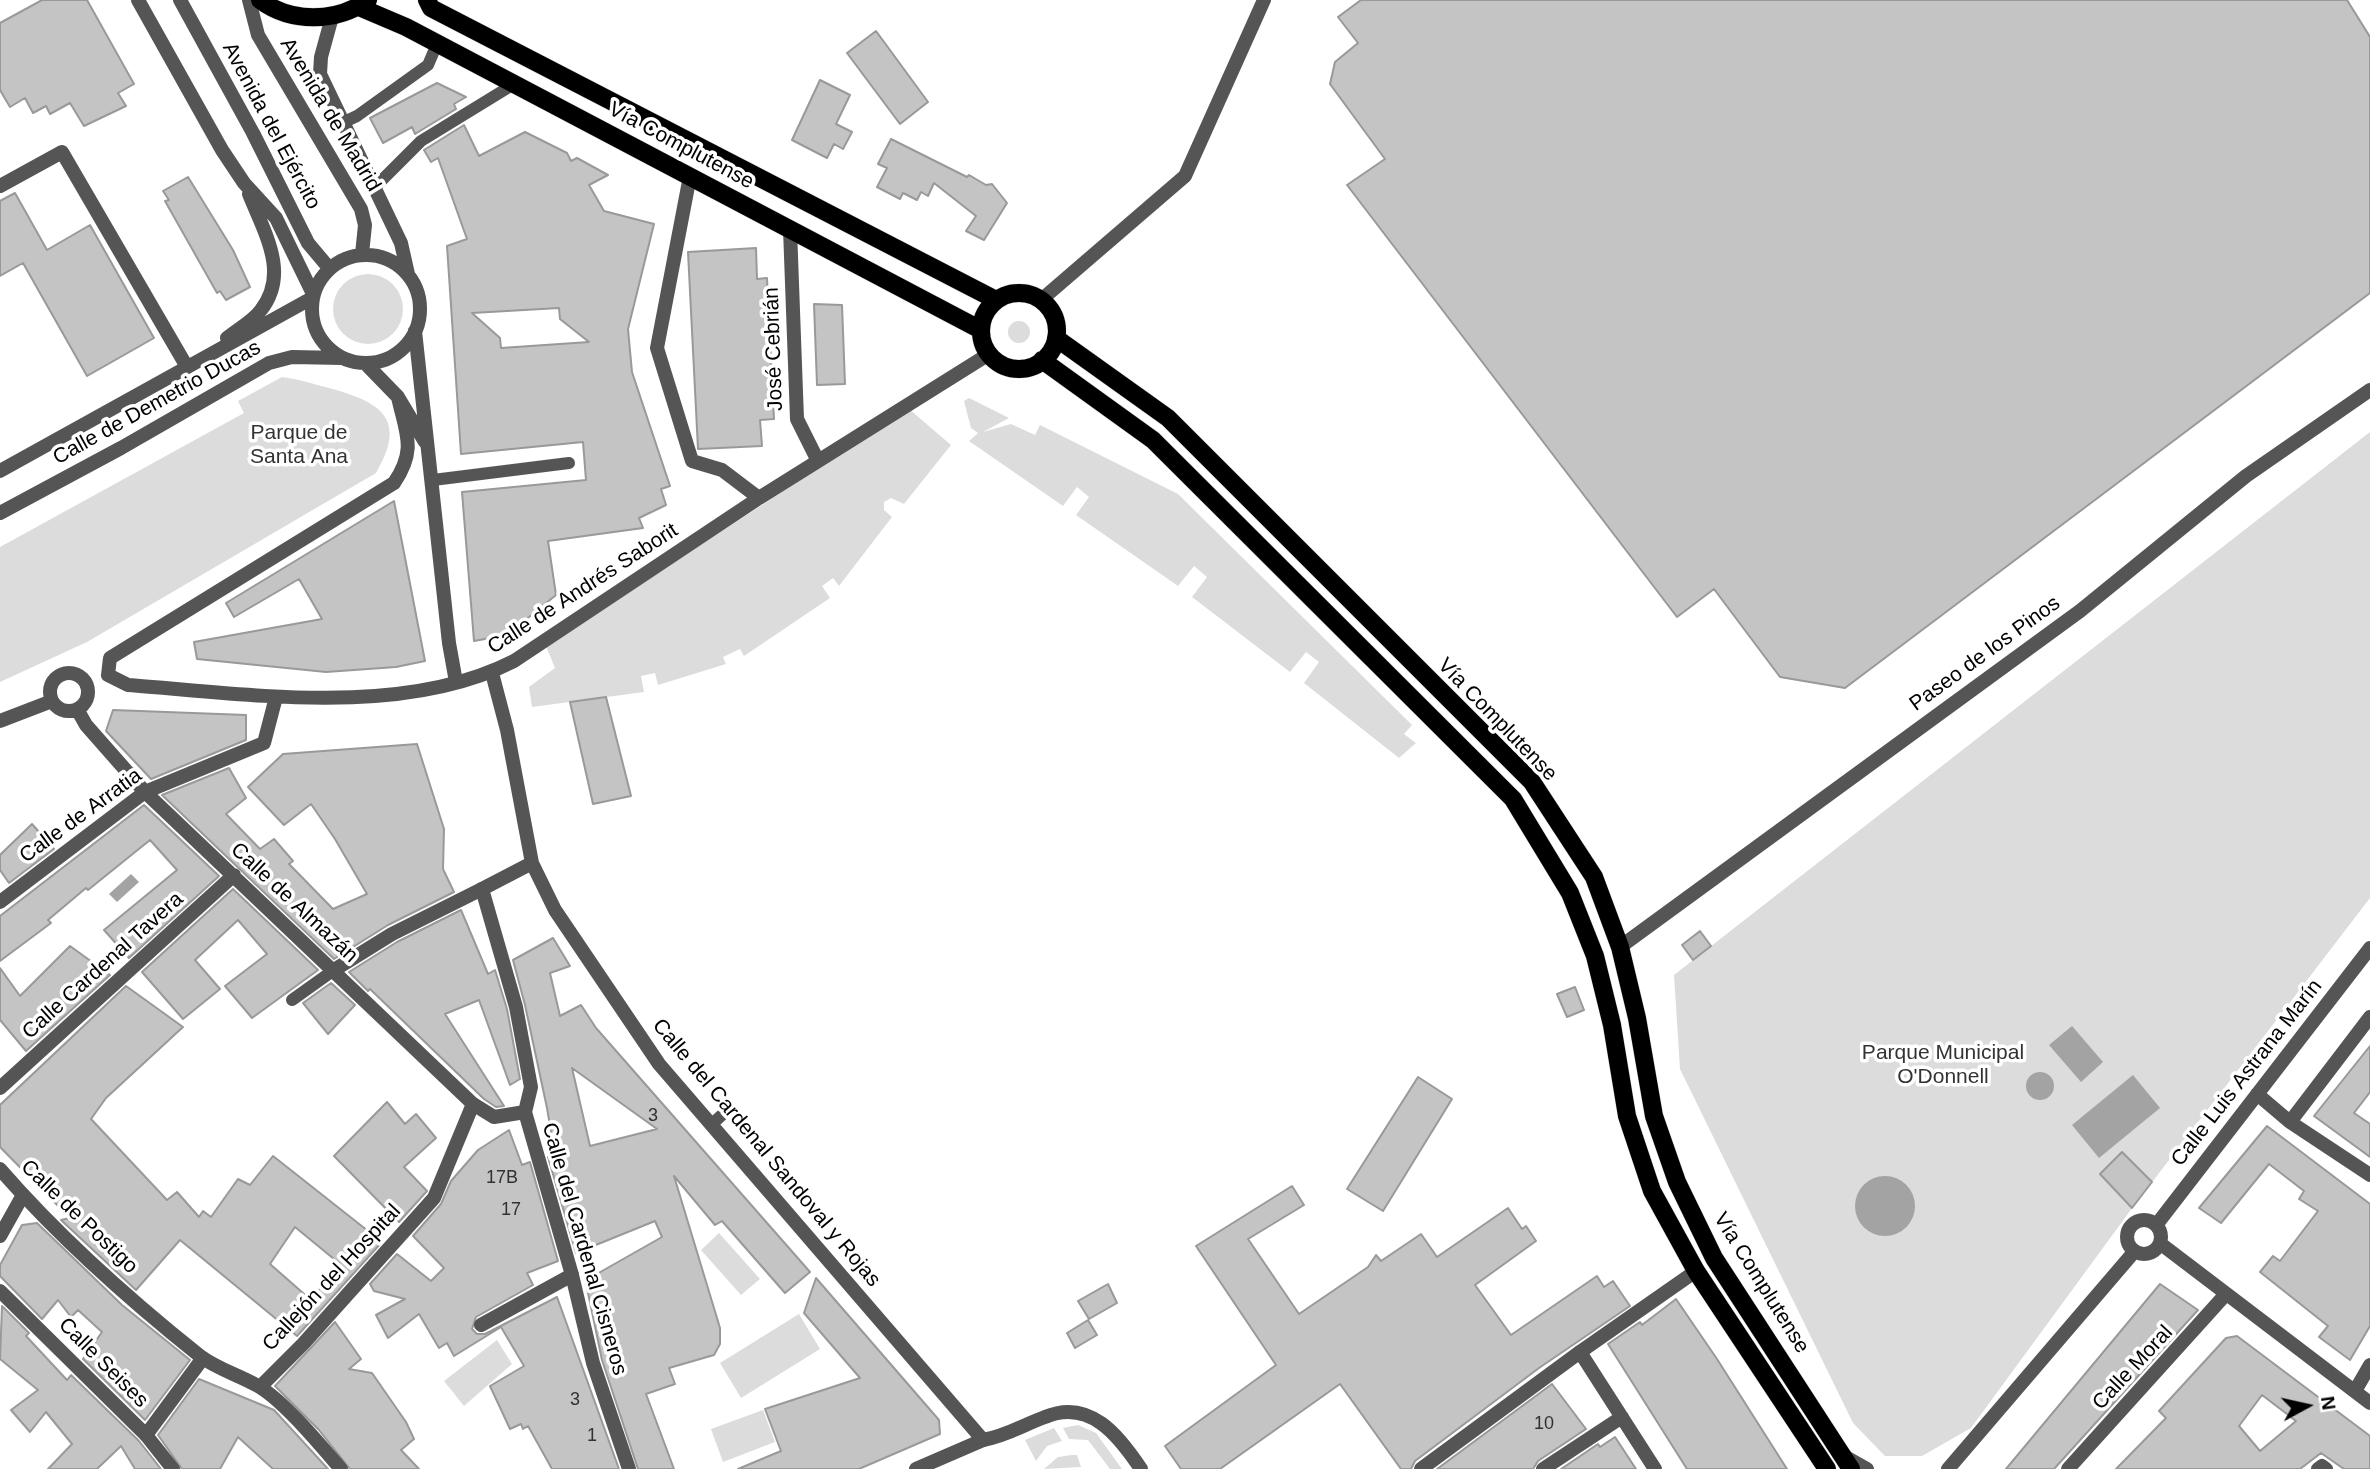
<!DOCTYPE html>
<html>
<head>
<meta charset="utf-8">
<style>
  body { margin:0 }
  #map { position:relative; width:2370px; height:1469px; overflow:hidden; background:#fff; font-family:Helvetica,sans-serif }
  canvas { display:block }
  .north { position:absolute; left:2272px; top:1371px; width:70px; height:70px; -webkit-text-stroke:5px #fff; paint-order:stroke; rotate:82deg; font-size:19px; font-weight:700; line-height:28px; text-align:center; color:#000 }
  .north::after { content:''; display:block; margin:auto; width:24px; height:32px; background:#000; clip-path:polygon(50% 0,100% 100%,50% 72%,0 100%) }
</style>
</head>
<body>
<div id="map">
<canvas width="2370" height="1469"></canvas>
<div class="north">N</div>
</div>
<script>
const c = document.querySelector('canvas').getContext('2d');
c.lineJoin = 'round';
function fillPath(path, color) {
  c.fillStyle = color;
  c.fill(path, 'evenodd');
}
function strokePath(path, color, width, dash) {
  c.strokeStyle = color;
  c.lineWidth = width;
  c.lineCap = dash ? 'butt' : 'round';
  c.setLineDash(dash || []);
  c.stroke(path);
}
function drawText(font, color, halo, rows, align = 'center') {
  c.font = font + ' Helvetica,sans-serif';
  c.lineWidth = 7;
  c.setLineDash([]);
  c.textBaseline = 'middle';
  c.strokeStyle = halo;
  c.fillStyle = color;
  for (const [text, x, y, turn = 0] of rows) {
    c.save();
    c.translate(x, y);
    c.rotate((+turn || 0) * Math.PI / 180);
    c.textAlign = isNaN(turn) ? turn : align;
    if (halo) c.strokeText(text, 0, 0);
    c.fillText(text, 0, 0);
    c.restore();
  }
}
fillPath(new Path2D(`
  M333 309a35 35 0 1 1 70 0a35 35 0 1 1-70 0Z
  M1008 332a11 11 0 1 1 22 0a11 11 0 1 1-22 0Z
  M282 377C299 379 313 384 329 388 381 402 408 419 376 473L87 642 0 682V547L244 413 238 401Z
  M969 398 1009 418 983 432 1011 424 1035 435 1040 425 1178 494 1412 725 1404 734 1416 743 1399 758 1304 683 1319 662 1306 652 1290 672 1192 597 1207 577 1194 566 1178 586 1076 515 1089 497 1077 487 1063 506 969 441 978 433 971 428 964 401Z
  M909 409 951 445 904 504 891 498 884 502V510L892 517 839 586 833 578 822 586 830 598 744 656 740 649 723 657 726 664 658 685 655 673 641 676 644 692 532 707 529 687 555 668 546 646Z
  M2370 432V898L2130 1211 1971 1428 1922 1456H1885L1853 1423 1680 1069 1674 975Z
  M719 1233 760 1279 741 1295 701 1250Z
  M799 1314 820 1349 741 1398 720 1363Z
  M497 1340 512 1364 464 1406 444 1381Z
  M763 1410 775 1442 723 1462 711 1429Z
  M1078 1425 1096 1433 1122 1469H1110L1088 1440 1069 1439 1063 1428Z
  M1054 1428 1062 1441 1047 1446 1036 1461 1025 1440Z
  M1072 1455H1077L1081 1467 1044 1469 1058 1457Z`), '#dcdcdc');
fillPath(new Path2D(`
  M131 874 139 882 117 902 109 894Z
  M2072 1026 2103 1062 2081 1082 2049 1045Z
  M2026 1086a14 14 0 1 1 28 0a14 14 0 1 1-28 0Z
  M2133 1075 2160 1108 2099 1158 2072 1125Z
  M1855 1206a30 30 0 1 1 60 0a30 30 0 1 1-60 0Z`), '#a3a3a3');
const building = new Path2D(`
  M42 0H87L134 84 118 93 126 106 84 126 70 103 50 114 46 106 33 113 25 98 10 107 0 90V23Z
  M1361 0H2347L2370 37V293L1845 688 1780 677 1714 589 1677 617 1347 185 1385 159 1330 84 1335 62 1358 43 1338 17Z
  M876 31 928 102 900 124 847 53Z
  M820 80 850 95 836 124 852 132 843 149 834 144 827 158 792 140Z
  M437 83 466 97 454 104 456 109 415 134 412 127 383 143 370 118Z
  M464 125 479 156 525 132 567 153 571 161 577 158 608 175 589 185 604 211 654 224 628 329 632 372 670 486 661 489 666 505 639 518 643 528 548 541 556 595 507 635 474 641 462 492 586 480 583 442 461 454 447 246 467 239 438 158 431 162 424 150ZM559 308 560 319 589 342 501 348 500 338 472 313Z
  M891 139 967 177 969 175 986 185 992 184 1007 203 984 240 966 231 976 216 934 183 928 196 921 192 917 200 903 193 900 199 877 187 887 168 878 164Z
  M188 177 233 250 250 287 226 300 220 291 217 293 165 201 169 200 163 191Z
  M15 193 47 250 90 225 154 338 87 376 23 263 0 276V201Z
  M756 248 757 279 767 278 774 419 760 420 762 446 698 449 688 252Z
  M814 304 842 305 845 384 817 385Z
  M394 501 425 661 396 667 326 672 197 659 194 642 322 619 299 579 234 617 226 603Z
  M606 697 631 796 593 804 570 702Z
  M113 710 246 715V740L151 779 106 731Z
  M417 744 444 829 443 869 454 892 388 925 334 959 162 795 229 768 246 798 226 814 260 849 274 839 293 861 289 864 333 909 367 894 335 839 311 804 284 825 248 787 283 754Z
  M144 805 219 876 129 958 104 930 177 870 150 840 88 890 86 888 48 920 51 923 0 961V916Z
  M32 824 54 849 9 883 0 870V855Z
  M233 889 318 970 252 1018 225 986 267 954 238 920 195 960 220 989 183 1019 142 972Z
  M461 910 488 974 495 970 507 1009 520 1079 510 1085 479 1000 445 1014 504 1106 496 1107 484 1099 370 989 368 991 349 972 397 942Z
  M1700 931 1711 946 1693 960 1682 945Z
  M553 938 570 966 550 973 560 1016 581 1005 596 1028 810 1272 785 1293 722 1221 715 1225 674 1176 720 1328V1344L714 1355 669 1368 675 1384 646 1394 674 1469H638L602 1360 587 1288 588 1279 662 1237 655 1221 576 1253 548 1157 555 1155 547 1108 525 1005 513 960ZM572 1068 657 1129 590 1146Z
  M70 946 110 975 26 1051 0 1020V968L20 996Z
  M331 983 355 1005 328 1034 303 1003Z
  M126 986 183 1027 106 1098 91 1119 167 1200 177 1192 199 1217 203 1211 211 1217 238 1179 250 1185 273 1156 382 1242 297 1336 180 1240 136 1290 61 1220 70 1218 0 1147V1105ZM295 1227 340 1264 311 1300 270 1264Z
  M1575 987 1584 1010 1567 1017 1557 994Z
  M2370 1046V1092L2354 1113 2370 1124V1157L2314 1116Z
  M1418 1077 1452 1099 1383 1211 1347 1189Z
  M387 1102 405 1124 416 1114 436 1138 404 1167 427 1191 399 1222 334 1156Z
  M2267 1126 2370 1204V1326L2350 1360 2319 1337 2328 1326 2260 1272 2273 1256 2280 1261 2318 1211 2299 1199 2304 1191 2269 1164 2221 1223 2199 1208Z
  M509 1130 522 1165 530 1162 558 1261 527 1273 533 1285 476 1317 472 1329 477 1334H485L557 1297 619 1469H552L528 1426 523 1429 521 1424 510 1429 490 1386 524 1366 501 1327 454 1356 447 1343 439 1348 419 1314 388 1338 376 1315 405 1299 374 1291 370 1284 397 1254 431 1281 444 1268 413 1236 441 1204 451 1181 478 1150Z
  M2122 1152 2152 1182 2132 1208 2100 1174Z
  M1292 1186 1304 1205 1248 1239 1299 1314 1368 1267 1376 1255 1381 1261 1421 1234 1437 1257 1508 1208 1522 1229 1526 1226 1536 1241 1475 1285 1511 1335 1597 1276 1604 1287 1613 1281 1630 1306 1539 1368 1415 1461 1411 1469H1401L1340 1384 1220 1469H1181L1165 1446 1276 1365 1196 1246Z
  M37 1223 122 1305 190 1360 145 1420 83 1359 102 1332 78 1310 71 1317 58 1300 42 1319 0 1276V1265L22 1225Z
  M816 1278 939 1420 940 1434 859 1469H738L781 1451 765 1409 860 1378 804 1313Z
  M1108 1284 1117 1303 1089 1319 1078 1301Z
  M2160 1284 2198 1310 2054 1469H2006Z
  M1676 1299 1717 1359 1787 1469H1687L1608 1344 1640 1322 1642 1325Z
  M2 1306 29 1333 26 1336 67 1380 71 1375 139 1441 161 1469H135L121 1446 97 1469H48L72 1444 46 1412 30 1432 11 1410 38 1390 0 1359Z
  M1088 1320 1097 1335 1075 1348 1067 1333Z
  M335 1322 361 1359 349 1369 372 1373 406 1422 414 1439 401 1450 419 1469H350L319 1430 275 1386Z
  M2237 1336 2370 1436V1469H2344L2321 1453 2300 1469H2116L2166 1418 2159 1411 2226 1338ZM2262 1395 2296 1421 2260 1451 2239 1426Z
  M199 1379 274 1410 328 1469H273L238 1437 220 1469H182L158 1435Z
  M1552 1384 1586 1429 1538 1461 1533 1469H1437Z
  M1615 1437 1636 1469H1561L1598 1444 1600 1447Z`);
fillPath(building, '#c4c4c4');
strokePath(building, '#999', 2);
const primary = new Path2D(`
  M260 0C291 23 336 23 368 0
  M427 0 431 8 996 300
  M359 7 406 27 981 330
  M981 331a38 38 0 1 1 76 0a38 38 0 1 1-76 0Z
  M1056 338 1168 418 1532 782 1594 877 1620 947 1637 1018 1654 1116 1677 1182 1714 1258 1851 1469
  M1042 360 1153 440 1513 799 1570 893 1595 956 1612 1025 1627 1116 1652 1191 1696 1271 1827 1469`);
strokePath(primary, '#dbdbdb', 19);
strokePath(new Path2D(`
  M342 123 357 116 428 65 437 44
  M376 186 421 141 514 84
  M433 480 569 463
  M292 1000 334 970
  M711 1125 723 1114`), '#555', 12);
strokePath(new Path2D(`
  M0 186 62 152 187 367
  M334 970 392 934 482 889
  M0 1169C59 1237 130 1300 200 1356 217 1369 239 1375 258 1386 284 1401 320 1445 341 1469
  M481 1325 572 1275
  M1580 1352 1696 1271
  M260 1387 303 1344 434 1198 473 1104
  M173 1469 146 1435 203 1358
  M916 1469 983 1440`), '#555', 14);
strokePath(new Path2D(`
  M138 0 222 150 244 183 276 218 313 294
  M180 0 253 133 308 243 329 268
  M249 0 258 35 361 209 365 225 362 254
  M332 17 321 57 320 74 401 243 408 274
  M690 176 657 348 692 461 722 470 759 498
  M790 229 797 419 818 461
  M312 309a54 54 0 1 1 108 0a54 54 0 1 1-108 0Z
  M415 331 449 643 456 682
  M227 338C238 329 253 321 261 310 290 273 264 232 249 194
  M365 363 398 397 425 442
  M398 397C406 434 417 449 394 483L110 658 108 675 128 685C249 694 403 718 514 661L759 498 989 354
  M0 471 312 298
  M0 513 121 448 269 363 292 357 342 358
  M492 673 507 730 532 863 555 910 659 1064 983 1440C1006 1436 1023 1425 1045 1417 1090 1398 1119 1436 1141 1469
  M50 692a19 19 0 1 1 38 0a19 19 0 1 1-38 0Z
  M77 709 86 725 145 792 473 1104 494 1117 525 1112
  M0 721 52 701
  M532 863 482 889 516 1007 531 1087 525 1112 572 1275 593 1363 629 1469
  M0 902 145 792 264 743 276 697
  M1620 947 2080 611 2246 476 2370 390
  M0 1088 234 875
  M2257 1094 2290 1122 2370 1175
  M2290 1122 2370 1017
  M2127 1237a17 17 0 1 1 34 0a17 17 0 1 1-34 0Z
  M2157 1224 2370 948
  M0 1236 23 1195
  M2161 1244 2370 1403
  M0 1291 146 1435
  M2355 1391 2370 1365
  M1844 1456 1867 1469
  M1421 1469 1580 1352 1655 1469
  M1543 1469 1622 1417
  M1948 1469 2134 1252
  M2068 1469 2226 1294
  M2318 1469 2322 1466 2326 1469`), '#555', 14);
strokePath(new Path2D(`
  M1041 300 1185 176 1264 0`), '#555', 14);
strokePath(primary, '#000', 18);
drawText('18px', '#313131', null, [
  ["3",653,1116],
  ["17B",502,1178],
  ["17",511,1210],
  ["3",575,1400],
  ["10",1544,1424],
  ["1",592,1436]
]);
drawText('21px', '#000', '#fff', [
  ["Avenida de Madrid",330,115,59],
  ["Avenida del Ejército",271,126,62],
  ["Vía Complutense",681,146,28],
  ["José Cebrián",774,349,-92],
  ["Calle de Demetrio Ducas",157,403,-29],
  ["Calle de Andrés Saborit",583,589,-33],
  ["Paseo de los Pinos",1985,654,-36],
  ["Vía Complutense",1497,720,46],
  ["Calle de Arratia",81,816,-36],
  ["Calle de Almazán",294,903,43],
  ["Calle Cardenal Tavera",103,966,-42],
  ["Calle Luis Astrana Marín",2247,1073,-52],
  ["Calle del Cardenal Sandoval y Rojas",766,1153,50],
  ["Calle de Postigo",79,1217,44],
  ["Calle del Cardenal Cisneros",584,1249,74],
  ["Callejón del Hospital",332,1278,-47],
  ["Vía Complutense",1761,1283,58],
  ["Calle Seises",103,1363,45],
  ["Calle Moral",2133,1368,-47]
]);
drawText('21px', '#333', '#fff', [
  ["Parque de",299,433],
  ["Santa Ana",299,457],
  ["Parque Municipal",1943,1053],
  ["O'Donnell",1943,1077]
]);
</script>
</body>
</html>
